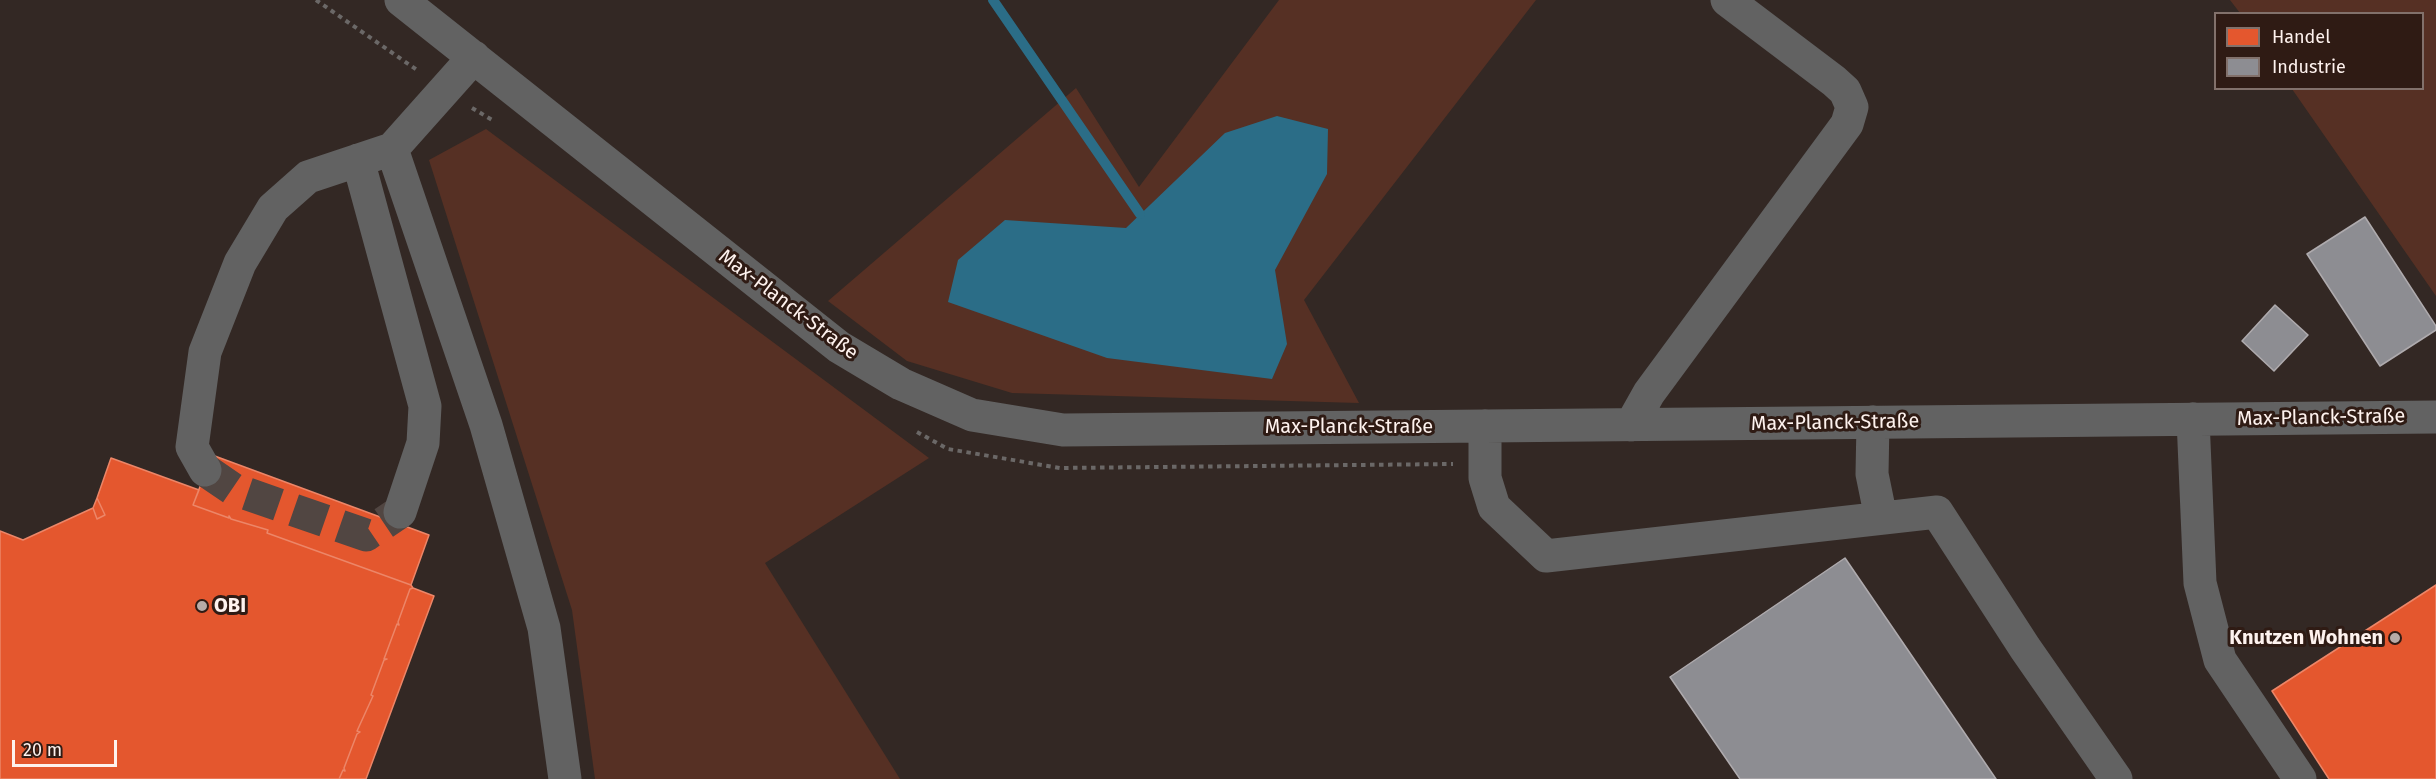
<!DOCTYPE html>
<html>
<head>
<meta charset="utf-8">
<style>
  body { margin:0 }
  #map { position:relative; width:2436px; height:779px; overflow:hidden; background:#332824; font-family:"Fira Sans",sans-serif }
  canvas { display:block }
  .legend { position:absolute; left:2214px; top:12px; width:210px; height:78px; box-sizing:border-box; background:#2f1b14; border:2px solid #82716b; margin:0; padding:8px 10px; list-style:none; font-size:18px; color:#fef2ee }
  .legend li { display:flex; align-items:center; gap:12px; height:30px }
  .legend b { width:30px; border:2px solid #82716b }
  .scale { position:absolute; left:12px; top:740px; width:105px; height:27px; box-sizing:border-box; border:3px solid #fef2ee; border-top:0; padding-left:8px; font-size:18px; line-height:21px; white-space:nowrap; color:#fef2ee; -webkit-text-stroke:4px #2f1b14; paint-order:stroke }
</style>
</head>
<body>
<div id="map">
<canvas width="2436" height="779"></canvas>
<ul class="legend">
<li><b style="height:16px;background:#e4572e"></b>Handel</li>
<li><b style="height:16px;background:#8d8d92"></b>Industrie</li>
</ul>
<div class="scale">20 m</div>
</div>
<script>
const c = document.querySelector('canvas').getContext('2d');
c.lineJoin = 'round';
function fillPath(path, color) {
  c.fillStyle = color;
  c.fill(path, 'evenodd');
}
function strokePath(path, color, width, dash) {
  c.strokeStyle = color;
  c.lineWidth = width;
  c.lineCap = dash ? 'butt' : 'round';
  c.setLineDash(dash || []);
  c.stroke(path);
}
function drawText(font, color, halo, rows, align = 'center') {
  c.font = font + ' "Fira Sans",sans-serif';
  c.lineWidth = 6;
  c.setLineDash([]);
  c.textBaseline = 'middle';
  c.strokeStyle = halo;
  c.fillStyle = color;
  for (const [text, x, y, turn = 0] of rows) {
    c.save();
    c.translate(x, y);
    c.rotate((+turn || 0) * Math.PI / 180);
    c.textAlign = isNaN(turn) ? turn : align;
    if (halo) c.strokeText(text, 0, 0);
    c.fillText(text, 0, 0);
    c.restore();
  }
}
fillPath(new Path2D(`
  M1279 0H1536L1304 300 1359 403 1012 393 907 361 828 301 1076 88 1139 187Z
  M2230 0H2436V296L2292 89 2422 88V14L2240 13Z
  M486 129 929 458 765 563 900 779H595L572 610 429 160Z`), '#563024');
fillPath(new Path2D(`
  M1277 116 1328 129 1327 174 1275 270 1287 344 1272 379 1107 358 948 302 958 260 1005 220 1126 228 1225 133Z`), '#2b6d87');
const shops = new Path2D(`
  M212 455 429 535 411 585 267 533 268 530 231 519 229 516V518L193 505Z
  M111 458 199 490 193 505 229 518V516L231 519 268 530 267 533 411 585 413 588 410 589 398 622 399 625 397 624 384 659H387L384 660 371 695 373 696 357 731 360 732 357 734 344 768 345 771 343 770 339 779H0V531L23 540 93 508 97 519 105 515 97 498Z
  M97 498 105 515 97 519 93 508Z
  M2436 585V779H2329L2272 691Z
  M413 588 434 596 366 779H339L343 770 345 771 344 768 357 734 360 732 357 731 373 696 371 695 384 660 387 659H384L397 624 399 625 398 622 410 589Z`);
fillPath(shops, '#e4572e');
strokePath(shops, '#ec8668', 1.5);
const industry = new Path2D(`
  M2365 217 2436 326V330L2380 366 2307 254Z
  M2275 305 2308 335 2274 371 2242 341Z
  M1845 558 1996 779H1740L1670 677Z`);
fillPath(industry, '#8d8d92');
strokePath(industry, '#afabae', 1.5);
strokePath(new Path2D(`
  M993 0 1140 214`), '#2b6d87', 10);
strokePath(new Path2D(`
  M205 470 233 489 366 535 400 512`), '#514642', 33, [33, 16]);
strokePath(new Path2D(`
  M316 0 417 70
  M472 108 494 121
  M917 432 948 449 1060 468 1453 464`), '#6b6867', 4, [4.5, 4.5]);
strokePath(new Path2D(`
  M401 0 839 347 901 384 972 415 1063 430 2436 417
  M474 57 392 149 486 425 544 628 565 779
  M358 160 425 406 423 443 400 512
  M2193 419 2200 583 2220 660 2300 779
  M1873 422 1872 474 1881 518
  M1631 425 1649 393 1847 124 1852 107 1845 91 1834 81 1727 0
  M1485 426V478L1494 507 1546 556 1937 512 2025 648 2116 779
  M205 470 192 447 205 352 240 263 273 208 308 177 392 149`), '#626262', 33);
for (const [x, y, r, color] of [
  [202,606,6,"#b7aba7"],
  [2395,638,6,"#b7aba7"]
]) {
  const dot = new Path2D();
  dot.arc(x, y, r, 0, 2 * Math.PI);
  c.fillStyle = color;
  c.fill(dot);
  strokePath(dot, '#2f1b14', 2);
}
drawText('20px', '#fef2ee', '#2f1b14', [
  ["Max-Planck-Straße",788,305,37],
  ["Max-Planck-Straße",2321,418,-1],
  ["Max-Planck-Straße",1835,423,-1],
  ["Max-Planck-Straße",1349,427]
]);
drawText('bold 20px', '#fef2ee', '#2f1b14', [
  ["OBI",214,606],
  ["Knutzen Wohnen",2383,638,"right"]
], 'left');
</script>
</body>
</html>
